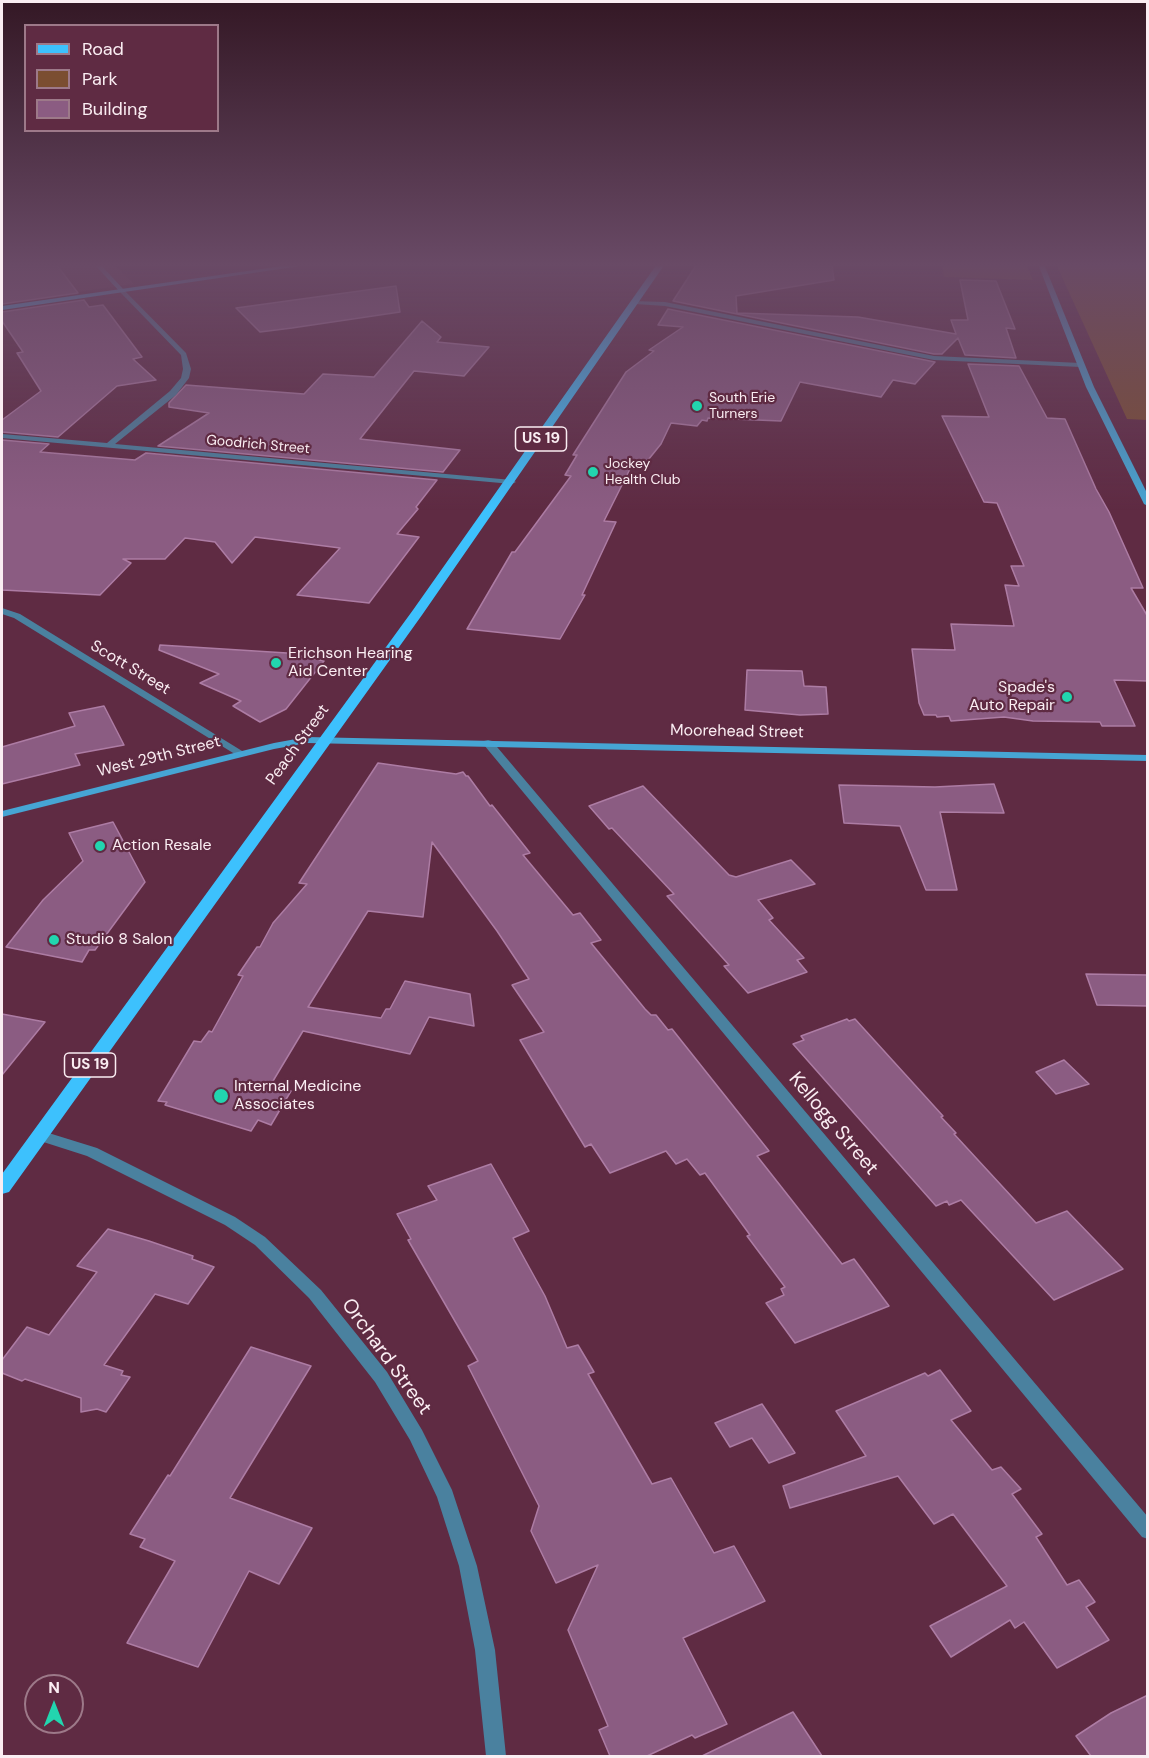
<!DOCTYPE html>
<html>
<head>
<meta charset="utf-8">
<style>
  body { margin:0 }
  #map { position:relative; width:1149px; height:1758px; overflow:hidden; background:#5f2b43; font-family:"DM Sans",sans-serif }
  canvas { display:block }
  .frame { position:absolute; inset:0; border:3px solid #faedf2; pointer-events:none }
  .legend { position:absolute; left:24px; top:24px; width:195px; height:108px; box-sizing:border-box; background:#5f2b43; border:2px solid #9d7989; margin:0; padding:8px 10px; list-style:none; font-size:18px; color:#faedf2 }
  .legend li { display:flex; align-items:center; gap:12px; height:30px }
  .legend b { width:30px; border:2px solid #9d7989 }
  .north { position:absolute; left:24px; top:1674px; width:60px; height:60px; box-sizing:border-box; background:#5f2b43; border:2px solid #9d7989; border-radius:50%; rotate:0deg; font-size:16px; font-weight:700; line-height:24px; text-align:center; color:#faedf2 }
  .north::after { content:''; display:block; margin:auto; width:21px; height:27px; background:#22d5af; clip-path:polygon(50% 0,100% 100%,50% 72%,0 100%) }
</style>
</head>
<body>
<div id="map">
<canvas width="1149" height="1758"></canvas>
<div class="frame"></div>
<ul class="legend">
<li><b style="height:8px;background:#3dc1fd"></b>Road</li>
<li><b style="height:16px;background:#7b4e31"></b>Park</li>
<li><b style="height:16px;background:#8b5c82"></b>Building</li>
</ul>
<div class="north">N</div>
</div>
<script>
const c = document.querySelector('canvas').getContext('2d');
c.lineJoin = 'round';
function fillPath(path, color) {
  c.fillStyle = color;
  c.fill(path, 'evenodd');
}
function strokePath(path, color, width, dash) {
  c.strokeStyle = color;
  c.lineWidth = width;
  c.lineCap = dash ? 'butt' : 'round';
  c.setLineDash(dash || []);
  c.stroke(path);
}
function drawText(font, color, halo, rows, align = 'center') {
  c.font = font + ' "DM Sans",sans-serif';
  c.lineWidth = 4.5;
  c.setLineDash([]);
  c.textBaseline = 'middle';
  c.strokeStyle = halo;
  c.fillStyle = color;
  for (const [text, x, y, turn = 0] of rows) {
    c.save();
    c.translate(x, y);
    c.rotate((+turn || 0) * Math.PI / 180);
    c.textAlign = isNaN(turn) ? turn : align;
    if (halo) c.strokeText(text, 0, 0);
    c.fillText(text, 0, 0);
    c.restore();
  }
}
fillPath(new Path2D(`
  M2 264H114L134 284 2 303Z`), '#6e344e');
fillPath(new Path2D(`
  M942 264H1026L1033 280 944 277Z
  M1056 264H1147V420L1127 419Z`), '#7b4e31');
const building = new Path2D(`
  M2 264H56L78 293 2 304Z
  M697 264H832L834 280 736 296 737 313 858 317 956 334 951 320H968L960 280 996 281 1015 329 1006 328 1016 358 965 355 958 338 942 354H934L673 301Z
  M396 286 400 312 292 328 260 332 236 308Z
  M84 300 89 307 103 305 142 357 133 359 156 380 117 386 58 437 2 432V420L41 391 17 353 23 352 2 321V312Z
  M668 309 935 362 915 384 893 380 881 397 800 382 781 421 708 418 707 421 702 420 697 426 671 423 661 444 644 465H632L604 521 616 522 582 595H585L560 639 467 629 512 552H515L571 476 565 475 577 455H573L626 372 654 351 649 350 683 327 658 325Z
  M422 321 441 337 437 342 489 347 464 376 414 371 360 439 460 450 443 472 158 446 209 413 169 407V403L186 385 304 394 323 374 374 377Z
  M968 364 1019 366 1047 418 1065 419 1096 489 1109 512 1143 588H1131L1148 617V681L1114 680 1135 726H1102L1100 722 1033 721 1004 717 951 721 949 716 937 717 936 715H924L919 703 912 649 955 650 951 624 1014 626 1005 585 1019 586 1011 566H1024L997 503 984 502 942 416 989 417Z
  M2 440 49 444 40 452 135 460 146 453 437 480 416 507 418 509 397 534 419 537 369 603 297 595 340 548 255 537 232 563 215 542 185 538 165 559H123L131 563 100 595 2 590Z
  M160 645 287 653 324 661 286 709 260 722 233 706 241 701 200 683 219 674 159 650Z
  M747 670 802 671 804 686 826 687 828 714 800 715 745 710Z
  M104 706 124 745 75 754 80 765 2 784V747L75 726 69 713Z
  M378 763 456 774 463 772 466 776H468L490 806 492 805 530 853 523 855 573 915 580 913 601 940 591 943 645 1009 651 1015H656L668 1030 672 1029 769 1151 757 1156 842 1264 854 1259 889 1306 795 1343 766 1303 784 1295 781 1289 785 1287 747 1236 750 1235 705 1173 700 1175 687 1159 676 1164 666 1151 610 1173 591 1144 585 1147 520 1040 544 1032 512 985 529 979 497 931 432 842 423 917 368 911 308 1007 381 1018 386 1009H390L405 981 470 994 474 1026 429 1017 410 1054 303 1031 270 1086 291 1091 271 1125 258 1120 251 1131 165 1105 167 1102 158 1101 194 1041 201 1042 209 1031 212 1032 243 976 238 975 257 947H260L273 923 307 884 299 883Z
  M994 784 1004 813 940 812 957 890H926L900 826 844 823 839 785 935 787Z
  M643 786 729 875 736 877 791 860 815 884 758 900 773 918 769 920 804 958 797 960 807 972 748 993 724 966 729 965 667 896 674 894 612 828 609 829 589 806Z
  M113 822 145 882 95 950H89L82 962 6 947 43 900 83 861 69 833Z
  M1086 974 1148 975V1006L1097 1005Z
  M2 1014 45 1022 2 1075Z
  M847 1019 849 1021 855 1019 943 1116 941 1117 956 1133 954 1134 1036 1223 1067 1211 1123 1269 1054 1300 961 1200 949 1205 947 1201 936 1206 793 1044 804 1040 801 1036Z
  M1064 1060 1089 1084 1056 1094 1036 1072Z
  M491 1164 529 1231 513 1238 545 1296 567 1348 578 1345 594 1372 588 1374 652 1484 671 1478 714 1553 734 1546 765 1601 683 1638 727 1724 695 1738 692 1735 647 1756H610L599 1730 608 1726 568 1630 598 1565 556 1583 531 1531 539 1506 468 1366 478 1361 408 1240 411 1239 397 1214 437 1200 428 1186Z
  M108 1229 149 1241 193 1256 192 1259 214 1267 188 1304 155 1294 104 1365 123 1371 121 1375 130 1377 106 1412 97 1409 81 1412V1398L25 1379 22 1381 2 1373V1360L27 1327 49 1335 97 1272 77 1266Z
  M251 1347 311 1366 230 1498 312 1528 279 1584 249 1571 198 1667 127 1643 175 1561 140 1547 145 1539 130 1534 168 1475 170 1476Z
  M940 1370 971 1411 951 1420 992 1470 1001 1467 1021 1489 1012 1494 1042 1534 1036 1537 1067 1585 1079 1580 1095 1602 1086 1607 1109 1640 1057 1668 1024 1622 1015 1628 1010 1620 951 1657 930 1626 1007 1586 953 1514 934 1524 898 1476 790 1508 783 1486 866 1456 836 1411 925 1373 928 1376Z
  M762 1404 795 1453 769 1463 752 1438 730 1447 715 1423Z
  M1148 1695V1756H1091L1076 1736 1111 1713Z
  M793 1712 822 1756H702Z`);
fillPath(building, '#8b5c82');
strokePath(building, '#ad7ca4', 1.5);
fillPath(new Path2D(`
  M120 290H124L186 353 191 369 189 378 176 395 115 444 512 480 516 482 512 484 2 438V434L107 443 170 391 181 378 183 369 181 355 120 292Z
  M633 301 665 302 934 356 1080 363 1084 365 1080 367 934 360 665 306 635 304 633 303Z
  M2 608 20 614 247 754 246 756H238L14 618 2 614Z
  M488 740 492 741 1148 1517V1539L1142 1537 484 745 483 743 484 741Z
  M39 1130 97 1148 235 1217 265 1237 321 1290 387 1372 422 1430 452 1490 477 1566 495 1650 506 1756H486L475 1650 459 1566 437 1497 410 1440 375 1382 309 1298 255 1245 225 1225 87 1156 34 1139 32 1135 34 1131Z`), '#4a819f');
fillPath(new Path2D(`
  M94 264H100L124 290V292H120Z
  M1038 264H1044L1094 387 1148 495V506L1144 504 1086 387Z
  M307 737 1148 755V761L307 743 274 749 2 817V811L274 743Z`), '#46a5d4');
fillPath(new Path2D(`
  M296 264H314L2 310V306Z
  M657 264H665L422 615 9 1192 2 1194V1174L413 610Z`), '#3dc1fd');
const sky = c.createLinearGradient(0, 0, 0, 510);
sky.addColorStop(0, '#341825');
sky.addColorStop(0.52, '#694a66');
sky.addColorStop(1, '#694a6600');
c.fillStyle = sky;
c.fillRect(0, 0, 1149, 510);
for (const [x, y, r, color] of [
  [697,406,6,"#22d5af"],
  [593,472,6,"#22d5af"],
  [276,663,6,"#22d5af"],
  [1067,697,6,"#22d5af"],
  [100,846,6,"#22d5af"],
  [54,940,6,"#22d5af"],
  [221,1096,8,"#22d5af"]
]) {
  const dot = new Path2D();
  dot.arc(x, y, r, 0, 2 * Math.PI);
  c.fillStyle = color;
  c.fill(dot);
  strokePath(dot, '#5f2b43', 2);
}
drawText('14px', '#faedf2', '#5f2b43', [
  ["South Erie",709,398],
  ["Turners",709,414],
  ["Jockey",605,464],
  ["Health Club",605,480]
], 'left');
drawText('14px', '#faedf2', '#5f2b43', [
  ["Goodrich Street",258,445,5]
]);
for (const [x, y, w] of [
  [541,439,51],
  [90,1065,51]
]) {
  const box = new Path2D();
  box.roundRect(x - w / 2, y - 12, w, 24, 4.5);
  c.fillStyle = '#5f2b43';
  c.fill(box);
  strokePath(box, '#faedf2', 1.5);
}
drawText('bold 15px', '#faedf2', null, [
  ["US 19",541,439],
  ["US 19",90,1065]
]);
drawText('16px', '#faedf2', '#5f2b43', [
  ["Erichson Hearing",288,654],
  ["Aid Center",288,672],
  ["Spade's",1055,688,"right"],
  ["Auto Repair",1055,706,"right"],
  ["Action Resale",112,846],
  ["Studio 8 Salon",66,940],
  ["Internal Medicine",234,1087],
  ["Associates",234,1105]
], 'left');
drawText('16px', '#faedf2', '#5f2b43', [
  ["Scott Street",130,668,31],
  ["Moorehead Street",737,732,1],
  ["Peach Street",298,745,-54],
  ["West 29th Street",159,757,-14]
]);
drawText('20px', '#faedf2', '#5f2b43', [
  ["Kellogg Street",833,1124,50],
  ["Orchard Street",386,1357,54]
]);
</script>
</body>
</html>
